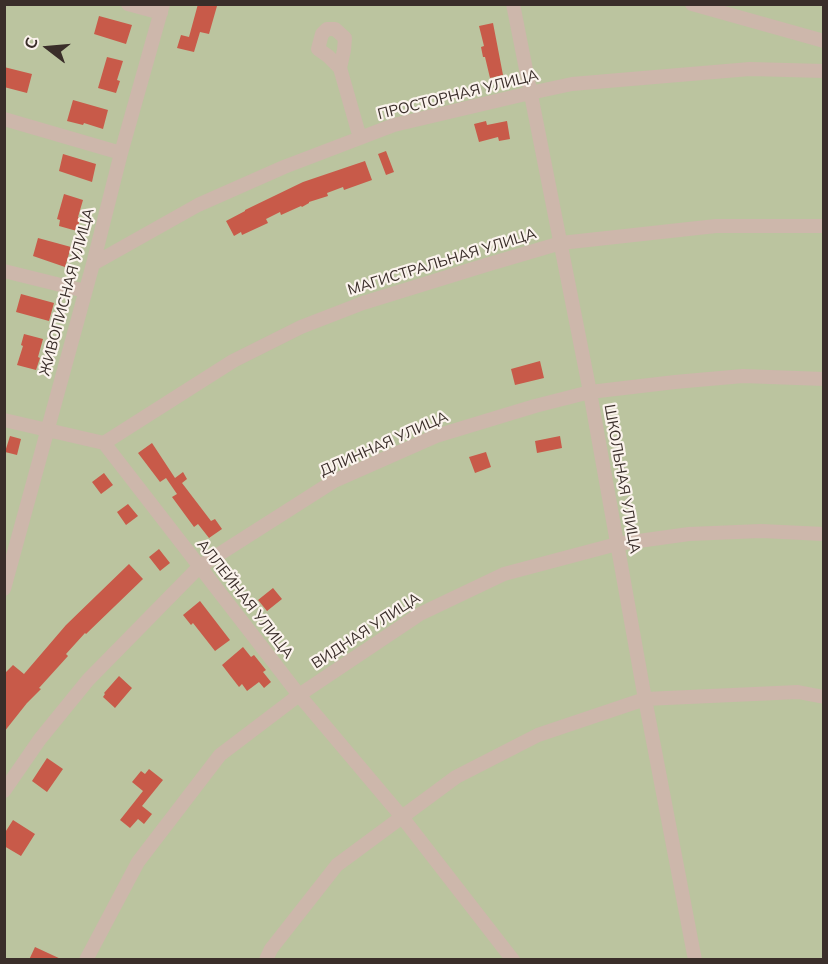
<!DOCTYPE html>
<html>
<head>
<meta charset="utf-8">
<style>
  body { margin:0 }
  #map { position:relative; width:828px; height:964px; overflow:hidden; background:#f4e8e0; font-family:Mulish,sans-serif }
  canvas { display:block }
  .frame { position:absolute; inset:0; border:6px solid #3a2e2a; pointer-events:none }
  .north { position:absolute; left:18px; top:18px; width:60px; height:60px; -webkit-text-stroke:4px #fbf3ed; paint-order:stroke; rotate:286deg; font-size:16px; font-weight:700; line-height:24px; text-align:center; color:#3a2e2a }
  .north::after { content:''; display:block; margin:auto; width:21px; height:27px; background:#3a2e2a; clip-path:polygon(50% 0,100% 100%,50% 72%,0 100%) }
</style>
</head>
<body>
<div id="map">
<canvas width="828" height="964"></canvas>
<div class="frame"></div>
<div class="north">С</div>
</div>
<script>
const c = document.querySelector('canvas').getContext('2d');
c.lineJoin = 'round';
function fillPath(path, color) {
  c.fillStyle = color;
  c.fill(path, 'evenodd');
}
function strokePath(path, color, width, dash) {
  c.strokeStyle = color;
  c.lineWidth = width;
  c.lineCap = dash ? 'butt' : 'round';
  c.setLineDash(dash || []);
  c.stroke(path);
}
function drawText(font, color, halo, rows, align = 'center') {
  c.font = font + ' Mulish,sans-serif';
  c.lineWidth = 4.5;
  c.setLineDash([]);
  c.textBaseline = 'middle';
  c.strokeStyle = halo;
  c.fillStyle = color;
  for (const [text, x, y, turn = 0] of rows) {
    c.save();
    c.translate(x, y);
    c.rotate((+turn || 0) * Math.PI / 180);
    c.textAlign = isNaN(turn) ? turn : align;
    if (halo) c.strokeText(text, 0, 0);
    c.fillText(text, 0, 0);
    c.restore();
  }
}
fillPath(new Path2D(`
  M5 5H823V959H5Z`), '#bbc49f');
fillPath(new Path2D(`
  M198 4H216L217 6 209 34 200 32 194 52 177 48 181 35 189 37Z
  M99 16 132 25 126 44 94 34Z
  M493 23 503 75 490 78 485 57H483L481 47 484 46 479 26Z
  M107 57 123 61 117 80 120 81 116 93 98 88Z
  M4 67 32 74 27 93 4 87Z
  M73 100 108 110 103 129 84 123 83 125 67 121Z
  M486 121 487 125 507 121 510 139 499 141 498 137 479 142 474 124Z
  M386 151 394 172 386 175 378 154Z
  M63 154 96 164 92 182 59 171Z
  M365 161 372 180 344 190 343 187 327 193 328 196 309 202V203L302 207 301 206 281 215 280 212 266 219 268 223 242 235 241 232 234 236 226 221 245 211V210L303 182Z
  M64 194 83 200 78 217 80 218 77 231 59 226 60 220 57 219Z
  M38 238 71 247 65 267 33 256Z
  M21 294 54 303 49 321 16 312Z
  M24 334 43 339 38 357 40 358 36 370 17 365 23 346 21 345Z
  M540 361 544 378 515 385 511 369Z
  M10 436 21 439 17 455 5 452Z
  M560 436 562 448 537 453 535 441Z
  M152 443 175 478 183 472 187 479 182 483 211 521 215 519 222 529 209 538 198 524 194 527 172 497 177 494 166 478 160 482 138 453Z
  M486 452 491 467 475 473 469 457Z
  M104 473 113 485 101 494 92 482Z
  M128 504 138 516 126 525 117 512Z
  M159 549 170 563 160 571 149 557Z
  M129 564 143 579 86 634 85 633 66 654 68 656 39 688 41 689 27 703 4 732V674L13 665 24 674 66 625Z
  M273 588 282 599 267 611 258 600Z
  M200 601 230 640 215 651 193 623 191 625 183 615Z
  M243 647 251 657 254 655 266 670 263 672 271 682 264 688 259 682 247 691 242 684 239 687 222 665Z
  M119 676 132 688 115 708 103 697 105 694 104 693Z
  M47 758 63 769 47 792 32 781Z
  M149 769 163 780 142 806 152 814 144 824 138 819 130 828 120 820 143 791 132 782 141 771 145 774Z
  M13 820 35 834 21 856 4 846V834Z
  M35 947 63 960H29Z`), '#c85a49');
strokePath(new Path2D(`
  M128 4 161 13
  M513 4 590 392 645 699 695 960
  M692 4 824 41
  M340 68 344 50 345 38 335 29H327L322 34 318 49 328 56 340 68 360 138
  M4 119 121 153
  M93 264 198 205 284 167 394 125 530 93 572 84 750 69 824 71
  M4 271 85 291
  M4 420 104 443 299 695 402 817 513 960
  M104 443 233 361 301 327 363 303 486 265 561 243 716 226H824
  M4 589 93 264 121 153 163 4
  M4 791 40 739 88 680 199 567 334 481 436 436 535 406 590 392 675 382 743 376 824 379
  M86 960 138 862 220 755 299 695 420 614 504 574 617 544 689 534 761 531 824 534
  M266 960 271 949 337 865 456 777 538 735 645 699 798 692 824 697`), '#cdb7ab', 14);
drawText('15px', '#3a2e2a', '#fbf3ed', [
  ["ПРОСТОРНАЯ УЛИЦА",458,95,-14],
  ["МАГИСТРАЛЬНАЯ УЛИЦА",442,262,-17],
  ["ЖИВОПИСНАЯ УЛИЦА",67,292,-75],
  ["ДЛИННАЯ УЛИЦА",384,444,-24],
  ["ШКОЛЬНАЯ УЛИЦА",622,479,80],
  ["АЛЛЕЙНАЯ УЛИЦА",245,599,52],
  ["ВИДНАЯ УЛИЦА",366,631,-33]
]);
</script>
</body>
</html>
